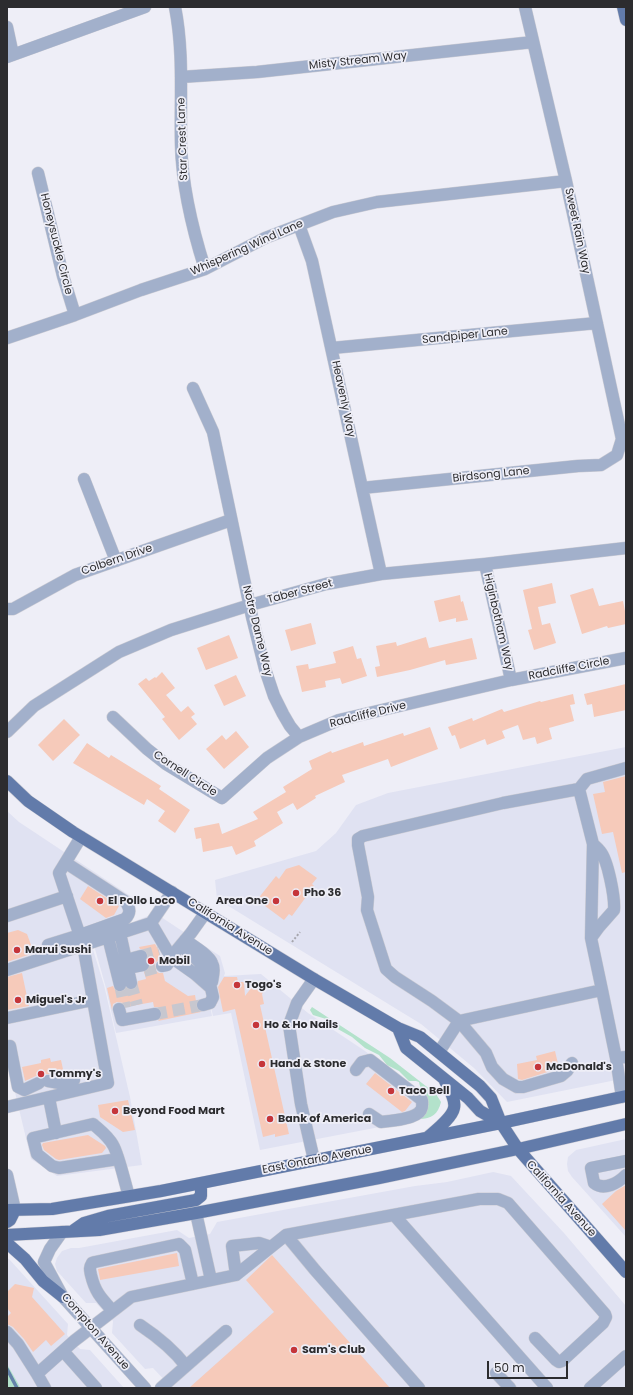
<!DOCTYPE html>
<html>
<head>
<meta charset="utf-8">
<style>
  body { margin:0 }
  #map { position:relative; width:633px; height:1395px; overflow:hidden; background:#eeeef7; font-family:Poppins,sans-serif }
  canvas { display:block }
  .frame { position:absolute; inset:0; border:8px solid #2c2c2f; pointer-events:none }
  .scale { position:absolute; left:487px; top:1361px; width:81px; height:18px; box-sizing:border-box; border:2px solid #2c2c2f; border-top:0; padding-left:5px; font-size:12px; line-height:14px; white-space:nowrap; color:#2c2c2f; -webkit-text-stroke:3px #eeeef7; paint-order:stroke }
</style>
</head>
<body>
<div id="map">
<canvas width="633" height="1395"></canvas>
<div class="frame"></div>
<div class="scale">50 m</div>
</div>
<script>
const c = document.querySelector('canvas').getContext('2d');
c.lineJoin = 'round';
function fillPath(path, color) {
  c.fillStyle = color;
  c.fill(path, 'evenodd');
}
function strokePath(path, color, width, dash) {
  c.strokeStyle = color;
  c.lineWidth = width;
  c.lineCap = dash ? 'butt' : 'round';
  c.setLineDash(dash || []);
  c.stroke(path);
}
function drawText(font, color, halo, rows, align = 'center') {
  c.font = font + ' Poppins,sans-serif';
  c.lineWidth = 3.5;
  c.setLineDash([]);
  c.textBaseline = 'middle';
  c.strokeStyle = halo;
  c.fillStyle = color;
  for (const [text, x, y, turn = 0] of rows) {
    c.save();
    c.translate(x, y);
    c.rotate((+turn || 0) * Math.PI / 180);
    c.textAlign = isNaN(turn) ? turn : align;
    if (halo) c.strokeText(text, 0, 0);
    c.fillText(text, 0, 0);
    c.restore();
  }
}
fillPath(new Path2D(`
  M626 747V1078L507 1102 474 1068 421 1024 217 899 215 880 316 851 336 833 356 805 388 793Z
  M7 811 19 822 135 899 136 910 132 921 89 937 104 985 130 1097 142 1165 57 1176 31 1159 7 1059Z
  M152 911 220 956 225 973 224 976 261 974 308 1013 365 1051 424 1096 416 1120 260 1150 231 1013 213 1016 211 1007 218 1004 210 1006 212 1016 116 1033 106 988 92 938 148 916Z
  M626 1139V1237L572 1177 568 1171 567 1164 568 1157 576 1150Z
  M493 1172 511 1176 564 1233 626 1306V1388H172L153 1368 145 1369 112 1333 113 1321 96 1303H86L57 1271 55 1264 57 1258 62 1251 71 1248H79L177 1230 189 1238 210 1234 217 1222 415 1186 447 1182Z
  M7 1258 9 1259 68 1324 67 1335 80 1349 90 1350 124 1388H20L7 1364Z`), '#e0e2f2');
fillPath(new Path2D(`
  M312 1007 390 1058 436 1094 441 1102C438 1114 432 1119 419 1119 427 1115 431 1105 426 1097 424 1091 420 1089 419 1082L416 1081H409L399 1071 387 1065 379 1055 365 1048 352 1037 336 1028 326 1019 313 1015 310 1010Z
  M7 1364 19 1385 20 1388H7Z`), '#b3e2cb');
strokePath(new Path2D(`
  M7 1369 17 1388`), '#6583aa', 3.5);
fillPath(new Path2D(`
  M552 583 556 603 538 607 542 625 550 623 556 643 534 650 528 630 532 629 523 590Z
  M593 588 599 606 623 601 626 616V624L608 628 607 626 582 634 570 595Z
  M460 595 461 602 463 601 468 620 456 622V618L439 622 434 601Z
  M311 623 316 644 291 651 285 630Z
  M229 635 238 658 206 670 197 648Z
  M426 637 429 648 472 638 477 659 446 665 445 660 410 670 377 677 375 667 380 666 376 646 396 642 397 646Z
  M353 646 357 659 361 658 367 676 342 684 340 678 325 681 326 687 302 692 296 666 308 664 309 669 336 663 333 652Z
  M162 672 175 688 166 695 181 712 188 706 195 714 191 717 197 724 179 740 162 719 165 717 138 684 146 678 149 681 155 677 156 678Z
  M236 675 246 696 224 706 214 685Z
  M626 684V710L594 717 592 704 587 705 584 694Z
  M573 694 575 704 570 705 574 721 549 728 552 739 537 744 535 737 523 740 518 725 502 731 505 738 487 745 485 739 460 749 455 735 452 736 448 727 472 718 473 721 502 709 504 712 540 701 541 702Z
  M64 719 80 735 53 761 38 745Z
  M430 727 438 749 391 767 388 759 342 775 345 782 315 796 316 798 297 810 293 803 277 812 283 823 254 841 256 846 236 855 232 846 203 852 201 838 196 839 194 828 219 823 222 834 258 819 253 812 286 792 283 787 312 769 309 761 331 751 332 753 363 742 364 746 403 733 404 736Z
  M236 731 249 747 224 769 206 749 222 735 226 740Z
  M87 743 109 758 111 755 161 786 159 789 190 810 175 833 158 821 165 811 147 799 144 805 73 763Z
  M626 776V872L622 873 613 832 602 834 593 794 605 792 603 782Z
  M299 865 317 878 312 884 314 886 292 916 289 914 284 920 257 900 276 876 279 879 286 869Z
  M88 886 119 906 114 915 106 918 80 899Z
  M18 930 27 934 34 953 7 962V933Z
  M155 944 159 951 160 959 155 963 156 971 159 973H163L165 981 188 996 195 995 196 1001 197 1000 196 1007 201 1012 158 1021 162 1017V1012L158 1007H154L153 1002 126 1007 124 1003 117 1002 113 1004 112 1010 107 988 113 986 115 990 118 992H122L126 989 132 990 136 988 138 981 146 979 144 972 148 970 150 967V963L148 959V954L146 950 140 949 139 947Z
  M22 973 29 1006 7 1010V977Z
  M224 977H237L238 982H244L245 996 255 983 264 991 262 994 264 1004 260 1005 289 1134 275 1137V1134L263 1137 235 1009 223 1012 218 987Z
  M555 1051 559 1068 557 1069 522 1080 518 1079 517 1064 537 1060 536 1056Z
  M50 1058 51 1062 61 1060 64 1074 59 1075 46 1074 42 1076H36L25 1081 22 1067 41 1063V1060Z
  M375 1073 412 1102 405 1111 402 1112 366 1084Z
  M128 1100 135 1130 123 1132 100 1117 98 1105Z
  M88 1135 105 1146 106 1148 102 1153 59 1160 56 1159 44 1150 42 1145 43 1143Z
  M626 1185V1231L602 1204 616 1191Z
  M177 1253 179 1266 100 1280V1279L98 1269Z
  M272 1255 390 1388H189L274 1312 246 1280Z
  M15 1284 34 1288 32 1297 65 1334 51 1346 46 1340 33 1352 24 1339 13 1327 7 1324V1317L11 1313 7 1308V1292Z`), '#f6caba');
strokePath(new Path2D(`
  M141 956 159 951
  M144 971 162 966
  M131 983 137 1005
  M120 985 125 1008
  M155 1014 203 1005`), '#c7c7cf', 12, [12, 6]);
const minor = new Path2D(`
  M175 7C184 52 180 98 181 144 182 186 192 228 205 269
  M7 27 13 55
  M7 57 145 7
  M181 77 257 72 533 42
  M38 173 63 276 75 315
  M299 225 312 261 381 574
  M7 338 75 315 141 290 205 269 265 238 333 212 377 202 566 181
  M332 348 597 323
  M193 388 213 432 252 617 265 669 274 696 283 714 290 726 299 737
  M84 479 116 561
  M362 488 578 466 601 465 617 455 622 439 566 181 525 7
  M485 564 511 680
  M7 609H13L75 575 231 520
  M113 717 147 749 166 764 222 798 267 758 299 737 339 720 511 680 626 658
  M7 732 34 706 119 652 171 630 250 605 326 584 381 574 485 564 626 548
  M579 789 593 844 591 938 602 990
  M7 916 67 896
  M151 923 171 957 191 933 206 912
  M120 933 131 983
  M108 937 120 985
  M591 938 599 927 614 910C615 898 608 860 600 851 598 848 595 846 593 844
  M185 940C192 945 209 955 212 963 215 968 213 976 212 982
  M48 945 80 935 125 919C131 913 130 909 126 902L66 863
  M181 946C204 964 207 968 213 997L210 1003 203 1005
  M171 957 195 974 211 988
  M126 960 141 956
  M162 966 167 965 171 957
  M128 968 143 965
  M7 970 151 923 172 892
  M119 1009 122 1020 155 1014
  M7 1018 93 1000
  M10 1046 18 1087 24 1090 39 1083
  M439 1052 459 1021 432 1001 395 977 386 969 367 910 368 897 358 845V839L363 836 503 803 579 789 587 779 626 768
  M616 1058 622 1097
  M572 1063 567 1071 561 1076 523 1087H517L503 1079 492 1067 486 1053 459 1021 602 990 616 1058 626 1057
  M356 1070 362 1062 370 1060 422 1100C422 1103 423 1107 421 1110 416 1119 391 1121 381 1122L369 1114
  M48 1081 59 1083 74 1080
  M49 1098 56 1133
  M7 1107 108 1083 83 945 59 873 81 837
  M118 1159 59 1168 52 1166 37 1154 33 1138 93 1124C101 1131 108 1136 113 1145 119 1155 125 1184 129 1196
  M314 1160 301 1104 289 1025 297 1003 314 979
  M626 1161 591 1168 594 1183C604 1191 618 1183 626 1175
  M7 1175 15 1210
  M196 1213 211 1280
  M394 1215 547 1388
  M62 1232 50 1249 44 1262 63 1297 145 1388
  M286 1235 315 1270 419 1388
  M236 1275 232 1246 259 1243 271 1247
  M112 1310C101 1298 95 1292 91 1275 90 1270 89 1268 92 1263L95 1262 179 1244 185 1250 193 1284
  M140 1325C158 1337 173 1349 186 1366
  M7 1332 18 1344 37 1374
  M63 1351 96 1388
  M496 1373 510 1388
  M45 1388 37 1374 74 1341 131 1297 236 1275 286 1235 479 1199H498L508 1203 605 1314 606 1317 603 1323 562 1361 559 1362 556 1360 535 1338
  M161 1388 226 1331
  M590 1388 626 1356`);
const major = new Path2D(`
  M623 7 626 20
  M7 781 28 801 73 832 314 979 398 1028 420 1037 480 1086 491 1098 501 1123 518 1149 626 1272
  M398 1028 406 1048 468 1098 480 1111 501 1123
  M428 1137C436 1130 452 1118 454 1108 456 1099 449 1089 445 1081
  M7 1210 52 1209 161 1191 501 1123 626 1096
  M7 1222 10 1220 15 1210
  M74 1230 84 1223 108 1216 196 1200 201 1196V1183
  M7 1235 99 1230 196 1213 379 1178 518 1149 626 1124
  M7 1243 25 1259 43 1281 63 1297`);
strokePath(minor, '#cbcbd3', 13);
strokePath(major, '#cbcbd3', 13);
strokePath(new Path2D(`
  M292 942 300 932`), '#a6a6ad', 2, [2, 2]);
strokePath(minor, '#a2b0cb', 12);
strokePath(major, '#627baa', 12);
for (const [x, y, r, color] of [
  [296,893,4,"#c5353a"],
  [100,901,4,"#c5353a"],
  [276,901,4,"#c5353a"],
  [17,950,4,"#c5353a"],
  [151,961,4,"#c5353a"],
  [237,985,4,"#c5353a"],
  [18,1000,4,"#c5353a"],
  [256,1025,4,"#c5353a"],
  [262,1064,4,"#c5353a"],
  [538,1067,4,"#c5353a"],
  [41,1074,4,"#c5353a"],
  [391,1091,4,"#c5353a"],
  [115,1111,4,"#c5353a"],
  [270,1119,4,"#c5353a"],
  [294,1350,4,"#c5353a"]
]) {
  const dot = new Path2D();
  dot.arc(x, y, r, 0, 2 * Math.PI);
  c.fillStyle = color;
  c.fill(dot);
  strokePath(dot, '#eeeef7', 1.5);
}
drawText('11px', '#2c2c2f', '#eeeef7', [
  ["Misty Stream Way",358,61,-6],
  ["Star Crest Lane",183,139,-92],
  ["Sweet Rain Way",577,231,78],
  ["Honeysuckle Circle",56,244,76],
  ["Whispering Wind Lane",247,248,-24],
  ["Sandpiper Lane",465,336,-6],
  ["Heavenly Way",343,399,78],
  ["Birdsong Lane",491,475,-6],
  ["Colbern Drive",117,560,-19],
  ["Taber Street",300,592,-15],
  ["Higinbotham Way",498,622,77],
  ["Notre Dame Way",257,631,76],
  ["Radcliffe Circle",569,669,-11],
  ["Radcliffe Drive",368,715,-14],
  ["Cornell Circle",185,774,33],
  ["California Avenue",230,927,32],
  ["East Ontario Avenue",317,1160,-11],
  ["California Avenue",561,1199,48],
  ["Compton Avenue",95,1332,49]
]);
drawText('bold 11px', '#2c2c2f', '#eeeef7', [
  ["Pho 36",304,893],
  ["El Pollo Loco",108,901],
  ["Area One",268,901,"right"],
  ["Marui Sushi",25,950],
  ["Mobil",159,961],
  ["Togo's",245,985],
  ["Miguel's Jr",26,1000],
  ["Ho & Ho Nails",264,1025],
  ["Hand & Stone",270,1064],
  ["McDonald's",546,1067],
  ["Tommy's",49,1074],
  ["Taco Bell",399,1091],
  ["Beyond Food Mart",123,1111],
  ["Bank of America",278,1119],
  ["Sam's Club",302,1350]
], 'left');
</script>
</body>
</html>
